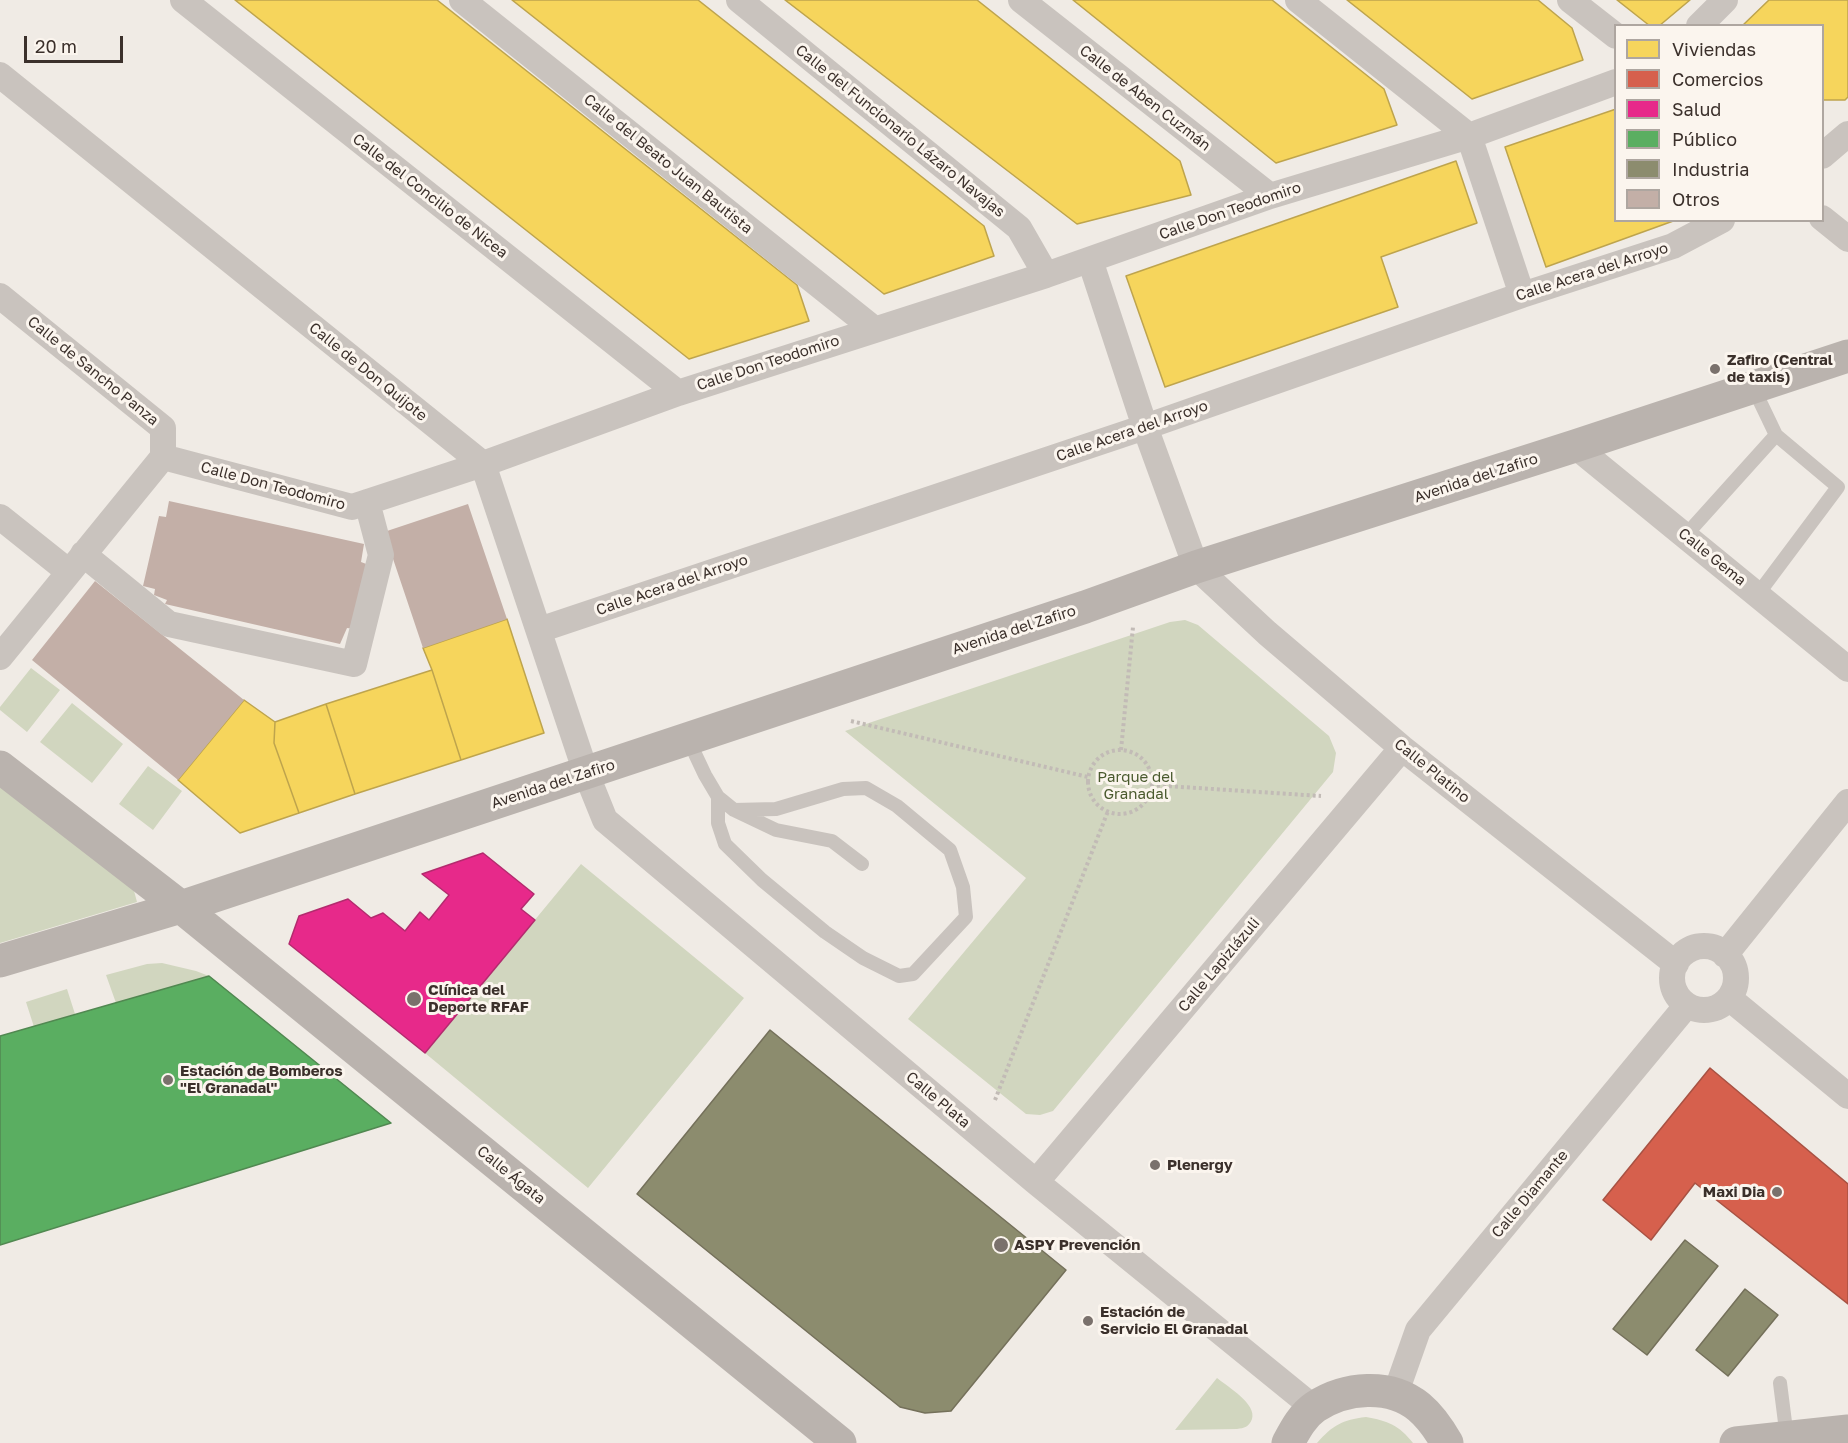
<!DOCTYPE html>
<html>
<head>
<meta charset="utf-8">
<style>
  body { margin:0 }
  #map { position:relative; width:1848px; height:1443px; overflow:hidden; background:#f0ebe5; font-family:"Golos Text",sans-serif }
  canvas { display:block }
  .legend { position:absolute; left:1614px; top:24px; width:210px; height:198px; box-sizing:border-box; background:#fbf5ee; border:2px solid #aea6a0; margin:0; padding:8px 10px; list-style:none; font-size:18px; color:#3b302b }
  .legend li { display:flex; align-items:center; gap:12px; height:30px }
  .legend b { width:30px; border:2px solid #aea6a0 }
  .scale { position:absolute; left:24px; top:36px; width:99px; height:27px; box-sizing:border-box; border:3px solid #3b302b; border-top:0; padding-left:8px; font-size:18px; line-height:21px; white-space:nowrap; color:#3b302b; -webkit-text-stroke:4px #fbf5ee; paint-order:stroke }
</style>
</head>
<body>
<div id="map">
<canvas width="1848" height="1443"></canvas>
<ul class="legend">
<li><b style="height:16px;background:#f6d55c"></b>Viviendas</li>
<li><b style="height:16px;background:#d6604d"></b>Comercios</li>
<li><b style="height:16px;background:#e7298a"></b>Salud</li>
<li><b style="height:16px;background:#5aae61"></b>Público</li>
<li><b style="height:16px;background:#8c8c6e"></b>Industria</li>
<li><b style="height:16px;background:#c3afa7"></b>Otros</li>
</ul>
<div class="scale">20 m</div>
</div>
<script>
const c = document.querySelector('canvas').getContext('2d');
c.lineJoin = 'round';
function fillPath(path, color) {
  c.fillStyle = color;
  c.fill(path, 'evenodd');
}
function strokePath(path, color, width, dash) {
  c.strokeStyle = color;
  c.lineWidth = width;
  c.lineCap = dash ? 'butt' : 'round';
  c.setLineDash(dash || []);
  c.stroke(path);
}
function drawText(font, color, halo, rows, align = 'center') {
  c.font = font + ' "Golos Text",sans-serif';
  c.lineWidth = 6;
  c.setLineDash([]);
  c.textBaseline = 'middle';
  c.strokeStyle = halo;
  c.fillStyle = color;
  for (const [text, x, y, turn = 0] of rows) {
    c.save();
    c.translate(x, y);
    c.rotate((+turn || 0) * Math.PI / 180);
    c.textAlign = isNaN(turn) ? turn : align;
    if (halo) c.strokeText(text, 0, 0);
    c.fillText(text, 0, 0);
    c.restore();
  }
}
fillPath(new Path2D(`
  M1185 620 1198 625 1329 736 1336 753 1333 772 1053 1111 1040 1115 1026 1114 908 1019 1026 878 845 731 1170 622Z
  M31 668 60 690 27 732 0 710V707Z
  M72 703 123 744 92 783 40 742Z
  M148 766 182 791 153 830 119 804Z
  M0 775 129 872 137 902 0 943Z
  M581 864 744 998 588 1188 425 1053Z
  M162 963 196 971 209 976 116 1003 106 975 147 964Z
  M67 989 75 1014 34 1027 26 1002Z
  M1217 1378C1228 1387 1257 1404 1252 1419 1249 1427 1244 1428 1237 1429L1175 1430Z
  M1366 1417C1388 1421 1399 1425 1413 1443H1317C1333 1425 1342 1420 1366 1417Z`), '#d1d6bf');
const homes = new Path2D(`
  M235 0H437L797 285 809 321 689 359Z
  M512 0H698L984 226 994 256 884 294Z
  M785 0H977L1180 161 1191 195 1077 224Z
  M1073 0H1272L1384 89 1397 125 1276 163Z
  M1347 0H1538L1572 28 1583 60 1472 99Z
  M1617 0H1690L1659 26H1650Z
  M1769 0H1848V97L1845 100H1822V26H1742Z
  M1616 109V220H1676L1546 267 1505 147Z
  M1456 161 1477 223 1381 257 1398 307 1165 387 1126 276Z
  M507 619 544 733 461 760 432 670 423 648Z
  M432 670 461 760 355 794 326 704Z
  M244 700 275 722 274 743 299 813 240 833 178 780Z
  M326 704 355 794 299 813 274 743 275 722Z`);
fillPath(homes, '#f6d55c');
strokePath(homes, '#bea44d', 1.5);
const shops = new Path2D(`
  M1710 1068 1848 1184V1304L1695 1183 1651 1240 1603 1200Z`);
fillPath(shops, '#d6604d');
strokePath(shops, '#a85243', 1.5);
const health = new Path2D(`
  M483 853 534 894 521 909 535 920 425 1053 289 944 299 916 348 899 371 918 383 913 405 931 420 912 429 920 449 895 422 874Z`);
fillPath(health, '#e7298a');
strokePath(health, '#b32b6e', 1.5);
const public = new Path2D(`
  M209 976 391 1123 0 1245V1036Z`);
fillPath(public, '#5aae61');
strokePath(public, '#518851', 1.5);
const industry = new Path2D(`
  M770 1030 1066 1270 951 1411 925 1413 900 1407 637 1194Z
  M1685 1240 1718 1266 1647 1355 1613 1329Z
  M1745 1289 1778 1315 1728 1376 1696 1350Z`);
fillPath(industry, '#8c8c6e');
strokePath(industry, '#74705a', 1.5);
fillPath(new Path2D(`
  M169 501 364 544 361 562 369 565 356 629 347 628 340 644 165 604 167 600 154 595 155 589 143 586 159 516 166 517Z
  M468 504 507 619 423 648 384 532Z
  M95 581 244 700 178 780 32 660Z`), '#c3afa7');
strokePath(new Path2D(`
  M851 721 1088 777
  M1121 750 1133 627
  M1088 782a32 32 0 1 1 64 0a32 32 0 1 1-64 0Z
  M1151 785 1321 796
  M995 1100 1108 811`), '#c2bbb6', 4, [3, 3]);
strokePath(new Path2D(`
  M1753 387 1776 435 1838 487 1758 594
  M1685 536 1776 435
  M688 739 705 775 718 797 734 810 776 830 832 841 862 864
  M718 797V823L725 844 762 880 825 932 863 958 899 976 913 974 966 917 963 887 950 850 897 806 866 788 843 789 776 809 734 810
  M1780 1383 1787 1438`), '#c9c3be', 14);
strokePath(new Path2D(`
  M183 0 678 393
  M462 0 874 329
  M739 0 1019 228 1046 275
  M1021 0 1270 196
  M1298 0 1469 136 1522 295
  M1570 0 1616 36
  M1699 26 1725 0
  M0 75 483 464 586 773 605 820 1036 1182 1314 1408
  M1822 156 1848 134
  M1822 218 1848 239
  M1090 260 1145 427 1196 567 1267 633 1402 748 1676 964
  M0 296 163 428V457
  M1575 446 1848 669
  M0 517 69 572
  M83 554 169 624 354 664 381 555 367 502
  M539 630 1145 427 1522 295 1673 246 1722 220
  M0 657 163 457 352 507 483 464 678 393 1046 275 1270 196 1469 136 1616 82
  M1672 978a32 32 0 1 1 64 0a32 32 0 1 1-64 0Z
  M1725 955 1848 802
  M1729 998 1848 1096
  M1036 1182 1402 748
  M1395 1395 1418 1330 1687 1005`), '#c9c3be', 26);
strokePath(new Path2D(`
  M0 767 181 907 840 1443
  M0 961 181 907 1085 607 1196 567 1575 446 1848 356
  M1288 1443C1295 1430 1302 1416 1315 1407 1345 1387 1390 1383 1419 1407 1431 1417 1439 1429 1447 1443
  M1736 1443 1848 1431`), '#bab3ae', 33);
for (const [x, y, r, color] of [
  [1715,369,6,"#7a716c"],
  [414,999,8,"#7a716c"],
  [168,1080,6,"#7a716c"],
  [1155,1165,6,"#7a716c"],
  [1777,1192,6,"#7a716c"],
  [1001,1245,8,"#7a716c"],
  [1088,1321,6,"#7a716c"]
]) {
  const dot = new Path2D();
  dot.arc(x, y, r, 0, 2 * Math.PI);
  c.fillStyle = color;
  c.fill(dot);
  strokePath(dot, '#fbf5ee', 2);
}
drawText('15px', '#3b302b', '#fbf5ee', [
  ["Calle de Aben Cuzmán",1145,98,38],
  ["Calle del Funcionario Lázaro Navajas",900,131,39],
  ["Calle del Beato Juan Bautista",668,164,39],
  ["Calle del Concilio de Nicea",430,196,38],
  ["Calle Don Teodomiro",1230,211,-19],
  ["Calle Acera del Arroyo",1592,272,-18],
  ["Calle Don Teodomiro",768,363,-18],
  ["Calle de Sancho Panza",93,371,39],
  ["Calle de Don Quijote",368,372,39],
  ["Calle Acera del Arroyo",1132,431,-19],
  ["Avenida del Zafiro",1476,478,-18],
  ["Calle Don Teodomiro",273,486,15],
  ["Calle Gema",1712,557,39],
  ["Calle Acera del Arroyo",672,585,-19],
  ["Avenida del Zafiro",1014,630,-18],
  ["Calle Platino",1432,771,39],
  ["Avenida del Zafiro",553,784,-18],
  ["Calle Lapizlázuli",1219,965,-50],
  ["Calle Plata",938,1100,40],
  ["Calle Ágata",511,1175,39],
  ["Calle Diamante",1530,1194,-50]
]);
drawText('bold 15px', '#3b302b', '#fbf5ee', [
  ["Zafiro (Central",1727,360],
  ["de taxis)",1727,377],
  ["Clínica del",428,990],
  ["Deporte RFAF",428,1007],
  ["Estación de Bomberos",180,1071],
  ["\"El Granadal\"",180,1088],
  ["Plenergy",1167,1165],
  ["Maxi Dia",1765,1192,"right"],
  ["ASPY Prevención",1014,1245],
  ["Estación de",1100,1312],
  ["Servicio El Granadal",1100,1329]
], 'left');
drawText('15px', '#4a5a2e', '#fbf5ee', [
  ["Parque del",1136,777],
  ["Granadal",1136,794]
]);
</script>
</body>
</html>
